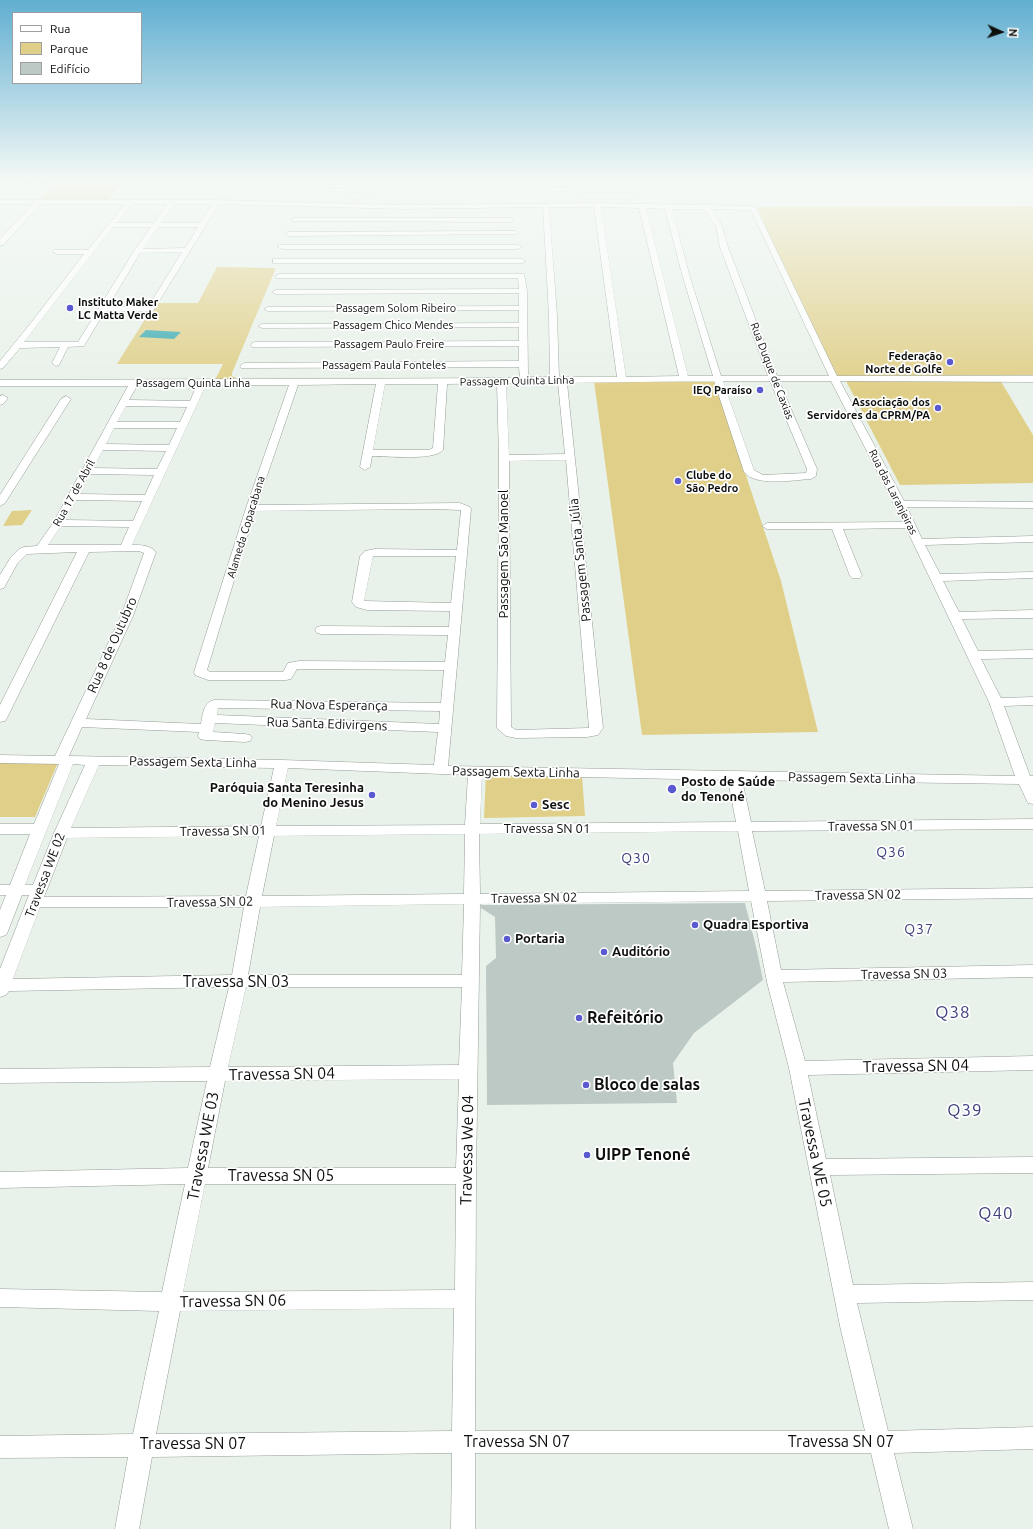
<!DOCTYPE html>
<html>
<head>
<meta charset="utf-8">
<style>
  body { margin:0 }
  #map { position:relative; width:1033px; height:1529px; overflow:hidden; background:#e9f2ea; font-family:Ubuntu,sans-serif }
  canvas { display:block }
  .legend { position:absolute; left:12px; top:12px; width:130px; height:72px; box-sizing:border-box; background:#fff; border:1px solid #9e9f9e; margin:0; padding:5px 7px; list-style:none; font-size:12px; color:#0c0f0c }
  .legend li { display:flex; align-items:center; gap:8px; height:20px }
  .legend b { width:20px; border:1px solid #9e9f9e }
  .north { position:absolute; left:981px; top:12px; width:40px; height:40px; -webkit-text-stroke:3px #fff; paint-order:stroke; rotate:93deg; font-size:11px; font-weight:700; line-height:16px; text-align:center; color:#0c0f0c }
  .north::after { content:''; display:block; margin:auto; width:14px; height:18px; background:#0c0f0c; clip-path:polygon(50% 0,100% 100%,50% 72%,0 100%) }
</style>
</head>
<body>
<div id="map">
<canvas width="1033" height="1529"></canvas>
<ul class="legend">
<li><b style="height:5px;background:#fff"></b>Rua</li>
<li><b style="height:11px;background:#e0cf88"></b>Parque</li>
<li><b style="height:11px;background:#bdc9c5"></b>Edifício</li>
</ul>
<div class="north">N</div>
</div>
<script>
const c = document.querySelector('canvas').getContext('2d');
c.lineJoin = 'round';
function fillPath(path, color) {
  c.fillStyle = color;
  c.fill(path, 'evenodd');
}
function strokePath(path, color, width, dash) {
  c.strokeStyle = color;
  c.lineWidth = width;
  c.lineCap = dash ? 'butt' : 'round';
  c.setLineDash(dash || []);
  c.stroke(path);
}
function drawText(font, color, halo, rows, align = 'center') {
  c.font = font + ' Ubuntu,sans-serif';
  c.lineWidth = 3.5;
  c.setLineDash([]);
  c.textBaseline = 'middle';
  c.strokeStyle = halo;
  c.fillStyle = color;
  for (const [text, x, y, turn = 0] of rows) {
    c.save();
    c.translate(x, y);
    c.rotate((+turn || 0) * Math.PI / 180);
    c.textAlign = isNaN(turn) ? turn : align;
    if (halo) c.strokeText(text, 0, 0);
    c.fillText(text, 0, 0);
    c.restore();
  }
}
fillPath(new Path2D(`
  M59 179H125L108 200 40 199Z
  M1033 206V375L831 376 757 207Z
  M217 267 276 268 232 373V376L236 378 223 382 216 378 223 364H117L155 303H198Z
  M845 379 1000 380 1033 435V483L900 485Z
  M594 381 715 382 781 581 818 732 642 735Z
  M32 510 22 525 3 526 12 511Z
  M0 760H59L35 817H0Z
  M486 773 582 776 585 816 484 818Z`), '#e0cf88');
fillPath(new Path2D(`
  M146 330 181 332 174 339 139 337Z`), '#36a8ae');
fillPath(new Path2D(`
  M745 903 757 951 763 980 694 1033 673 1063 677 1103 487 1105 486 966 496 958 495 917 481 908V905Z`), '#bdc9c5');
const minor = new Path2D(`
  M166 179H222L219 181H171L167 186 160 188H124L121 186 124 184H163Z
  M543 179H549L551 187 631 188 650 186 653 188C642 196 569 191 551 191L544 188Z
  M0 183 48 184 51 186 48 188 0 187Z
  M331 188 374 189 377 191 374 193 329 191V189Z
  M0 200H217L403 205 597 203 753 206 756 208 837 376H1033V382L840 381 904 501 1033 502V508L907 507 922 539 1033 536V542L925 545 940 574 1033 572V578L943 581 959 612 1033 610V618L962 619 978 651 1033 650V658L981 659 1001 698 1033 697V705L1004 706 1030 776H1033V804L1028 803 1019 784 742 780 751 822 1033 819V829L752 831 765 891 1033 888V898L767 901 781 970 1033 965V977L783 982 805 1061 1033 1056V1070L808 1075 826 1159 1033 1157V1173L830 1175 853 1285 1033 1282V1300L857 1303 888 1431 1033 1427V1449L894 1453 913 1529H889L871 1453H475V1529H451L452 1453 152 1457 139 1529H115L128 1457 0 1458V1436L133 1434 159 1311 0 1307V1289L162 1292 185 1184 0 1188V1172L188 1168 207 1081 0 1083V1069L210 1067 229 987 9 991 6 995 0 997V969L29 895H22L8 931 6 935 0 937V910L6 895H0V885H10L30 834H0V824H34L59 764 0 763V755L55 756 121 616 144 553 139 551 89 552 7 718 5 721 0 722V705L77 552 27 554 17 564 4 588 0 589V575L11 557 19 549 24 547 37 546 53 523 128 386H0V380L520 378 519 367 241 368 240 366 244 363 519 361V346L252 347 251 345 252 343 255 342 519 341V327L262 328 258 326 262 324 519 323V310L268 311 264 309 268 307 519 306V293L276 294 272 292 276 290 519 289 518 278H276L275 276 279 274H524L527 291 528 377H550L549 316 543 207 403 209 219 204 153 311H105L84 346 68 347 59 365 56 366 52 363 60 347 20 348 3 368 0 369V361L30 324 84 254H57L53 252 54 250H88L125 204H41L3 245H0V239L33 204H0ZM132 204H167L154 223H116ZM174 204H212L200 223H161ZM549 207H594L617 377H559L557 316ZM601 207 639 208 679 376 626 377ZM646 208 665 209 682 274 713 376H688ZM672 209H704L716 226 720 247 768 376H721L689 274ZM711 209 751 210 829 376H777L728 247 722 226ZM113 227H151L134 251 78 342H24ZM158 227H198L185 248 143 249ZM182 252 148 307H108L140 253ZM714 381 744 472C756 487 793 480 811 479L816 476 817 469 779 381H831L903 522 767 523 762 526 767 529H832L850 576 852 578H860L862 576 843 529 906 528 989 702 1015 776 448 766 471 509 470 507 460 503 257 505 298 385 376 384 360 467 365 470 370 467 372 456C387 456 434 461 443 450L447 384 497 383 499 458 497 728 506 736 516 738 587 737 598 735 603 728 567 383ZM723 381H770L807 469 806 473 763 475 754 470ZM506 383H558L565 454 509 455ZM385 384H438L433 448 429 450H373ZM197 385 190 401 129 400 137 386ZM206 385H289L246 508 194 672 195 675 208 680H286L291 679 297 669H299L444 670 441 703 214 700C203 703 203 714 201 724L86 719 133 616 156 552C150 545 141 545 132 545ZM126 406 187 407 180 422H117ZM114 428H177L169 445 106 444ZM103 450 166 451 157 469 93 468ZM566 460 589 728 516 730 511 727 509 461ZM90 474 154 475 145 495 79 494ZM76 500 142 501 133 521 65 520ZM434 509 461 510 457 550 375 549 365 551 360 556 352 602 356 607 367 610 450 611 449 627 321 626 317 627 315 630 317 633 321 634 448 635 445 662 299 661 288 663 283 672H210L207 670 255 511ZM61 526 129 527 121 545H48ZM373 556H456L451 603 364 601ZM218 708 440 711 439 724 217 715ZM215 723 438 732 434 765 282 760 69 756 82 727 199 732 198 736 200 739 205 740 245 742 250 741 252 738 250 735 245 734 213 732ZM73 764 85 765 54 833 33 885H25ZM99 765 274 768 261 826 71 828ZM288 768 468 775 465 825 276 826ZM482 775 728 780 736 822 480 824ZM738 831 749 891 480 894 479 834ZM465 834 464 894 262 896 274 836ZM259 836 246 896 44 897 67 838ZM751 901 767 982 789 1068 840 1326 865 1431H475L476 1176 480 904ZM464 904 462 975H248L260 907ZM40 907H244L232 975 13 979ZM246 987H462L459 1065 228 1067ZM459 1079 456 1168H208L225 1081ZM205 1184H456L455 1290 183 1292ZM454 1308 452 1431 156 1434 180 1311Z
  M294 218H511L514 220 511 222 292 221V219Z
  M515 231 517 232V234L288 236 285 234 288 232Z
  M279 245H518L522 247 518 249H282L278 247Z
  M273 259H522L526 261 522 263H273Z
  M3 395 8 398 3 404 0 405V396Z
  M66 396 71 399 5 503 0 506V495L61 399Z`);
strokePath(minor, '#949c95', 1);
fillPath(minor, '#fff');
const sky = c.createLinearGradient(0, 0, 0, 393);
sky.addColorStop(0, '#61afd1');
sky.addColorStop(0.46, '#f5f9f6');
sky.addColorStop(1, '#f5f9f600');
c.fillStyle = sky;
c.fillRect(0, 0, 1033, 393);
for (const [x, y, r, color] of [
  [70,308,4,"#5a59d0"],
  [950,362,4,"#5a59d0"],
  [760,390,4,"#5a59d0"],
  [938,408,4,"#5a59d0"],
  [678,481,4,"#5a59d0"],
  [672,789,5,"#5a59d0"],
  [372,795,4,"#5a59d0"],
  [534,805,4,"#5a59d0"],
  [695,925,4,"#5a59d0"],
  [507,939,4,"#5a59d0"],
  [604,952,4,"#5a59d0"],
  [579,1018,4,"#5a59d0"],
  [586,1085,4,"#5a59d0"],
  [587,1155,4,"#5a59d0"]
]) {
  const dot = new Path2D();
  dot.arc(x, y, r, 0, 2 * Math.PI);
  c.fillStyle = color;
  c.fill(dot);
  strokePath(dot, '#fff', 1.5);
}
drawText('bold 11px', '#0c0f0c', '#fff', [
  ["Instituto Maker",78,302,"left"],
  ["LC Matta Verde",78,315,"left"],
  ["Federação",942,356],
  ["Norte de Golfe",942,369],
  ["IEQ Paraíso",752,390],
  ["Associação dos",930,402],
  ["Servidores da CPRM/PA",930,415],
  ["Clube do",686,475,"left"],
  ["São Pedro",686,488,"left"]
], 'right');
drawText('11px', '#0c0f0c', '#fff', [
  ["Passagem Solom Ribeiro",396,308],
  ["Passagem Chico Mendes",393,325],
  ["Passagem Paulo Freire",389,344],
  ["Passagem Paula Fonteles",384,365],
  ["Rua Duque de Caxias",772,371,69],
  ["Passagem Quinta Linha",517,381,-1],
  ["Passagem Quinta Linha",193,383],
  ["Rua das Laranjeiras",893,492,63],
  ["Rua 17 de Abril",74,493,-61],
  ["Alameda Copacabana",246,527,-73]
]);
drawText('13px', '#0c0f0c', '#fff', [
  ["Passagem São Manoel",504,554,-90],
  ["Passagem Santa Júlia",580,560,-96],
  ["Rua 8 de Outubro",112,645,-66],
  ["Rua Nova Esperança",329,705,1],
  ["Rua Santa Edivirgens",327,724,2],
  ["Passagem Sexta Linha",193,762,1],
  ["Passagem Sexta Linha",516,772,1],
  ["Passagem Sexta Linha",852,778,1],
  ["Travessa SN 01",871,826,-1],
  ["Travessa SN 01",547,829],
  ["Travessa SN 01",223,831,-1],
  ["Travessa WE 02",45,875,-69],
  ["Travessa SN 02",858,895,-1],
  ["Travessa SN 02",534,898,-1],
  ["Travessa SN 02",210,902,-1],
  ["Travessa SN 03",904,974,-1]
]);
drawText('bold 13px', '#0c0f0c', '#fff', [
  ["Posto de Saúde",681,782],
  ["do Tenoné",681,797],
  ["Paróquia Santa Teresinha",364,788,"right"],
  ["do Menino Jesus",364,803,"right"],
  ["Sesc",542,805],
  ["Quadra Esportiva",703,925],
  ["Portaria",515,939],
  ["Auditório",612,952]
], 'left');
c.letterSpacing = '1px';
drawText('14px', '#3e417e', '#fff', [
  ["Q36",891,852],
  ["Q30",636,858],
  ["Q37",919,929]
]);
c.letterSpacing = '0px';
drawText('16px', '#0c0f0c', '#fff', [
  ["Travessa SN 03",236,982],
  ["Travessa SN 04",916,1066,-1],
  ["Travessa SN 04",282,1074,-1],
  ["Travessa WE 03",203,1146,-79],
  ["Travessa We 04",467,1150,-89],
  ["Travessa WE 05",815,1153,78],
  ["Travessa SN 05",281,1176],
  ["Travessa SN 06",233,1301,-1],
  ["Travessa SN 07",517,1442],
  ["Travessa SN 07",841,1442],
  ["Travessa SN 07",193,1444]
]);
drawText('bold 16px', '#0c0f0c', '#fff', [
  ["Refeitório",587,1018],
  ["Bloco de salas",594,1085],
  ["UIPP Tenoné",595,1155]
], 'left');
c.letterSpacing = '1px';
drawText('17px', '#3e417e', '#fff', [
  ["Q38",953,1012],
  ["Q39",965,1110],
  ["Q40",996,1213]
]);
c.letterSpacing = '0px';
</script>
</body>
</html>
